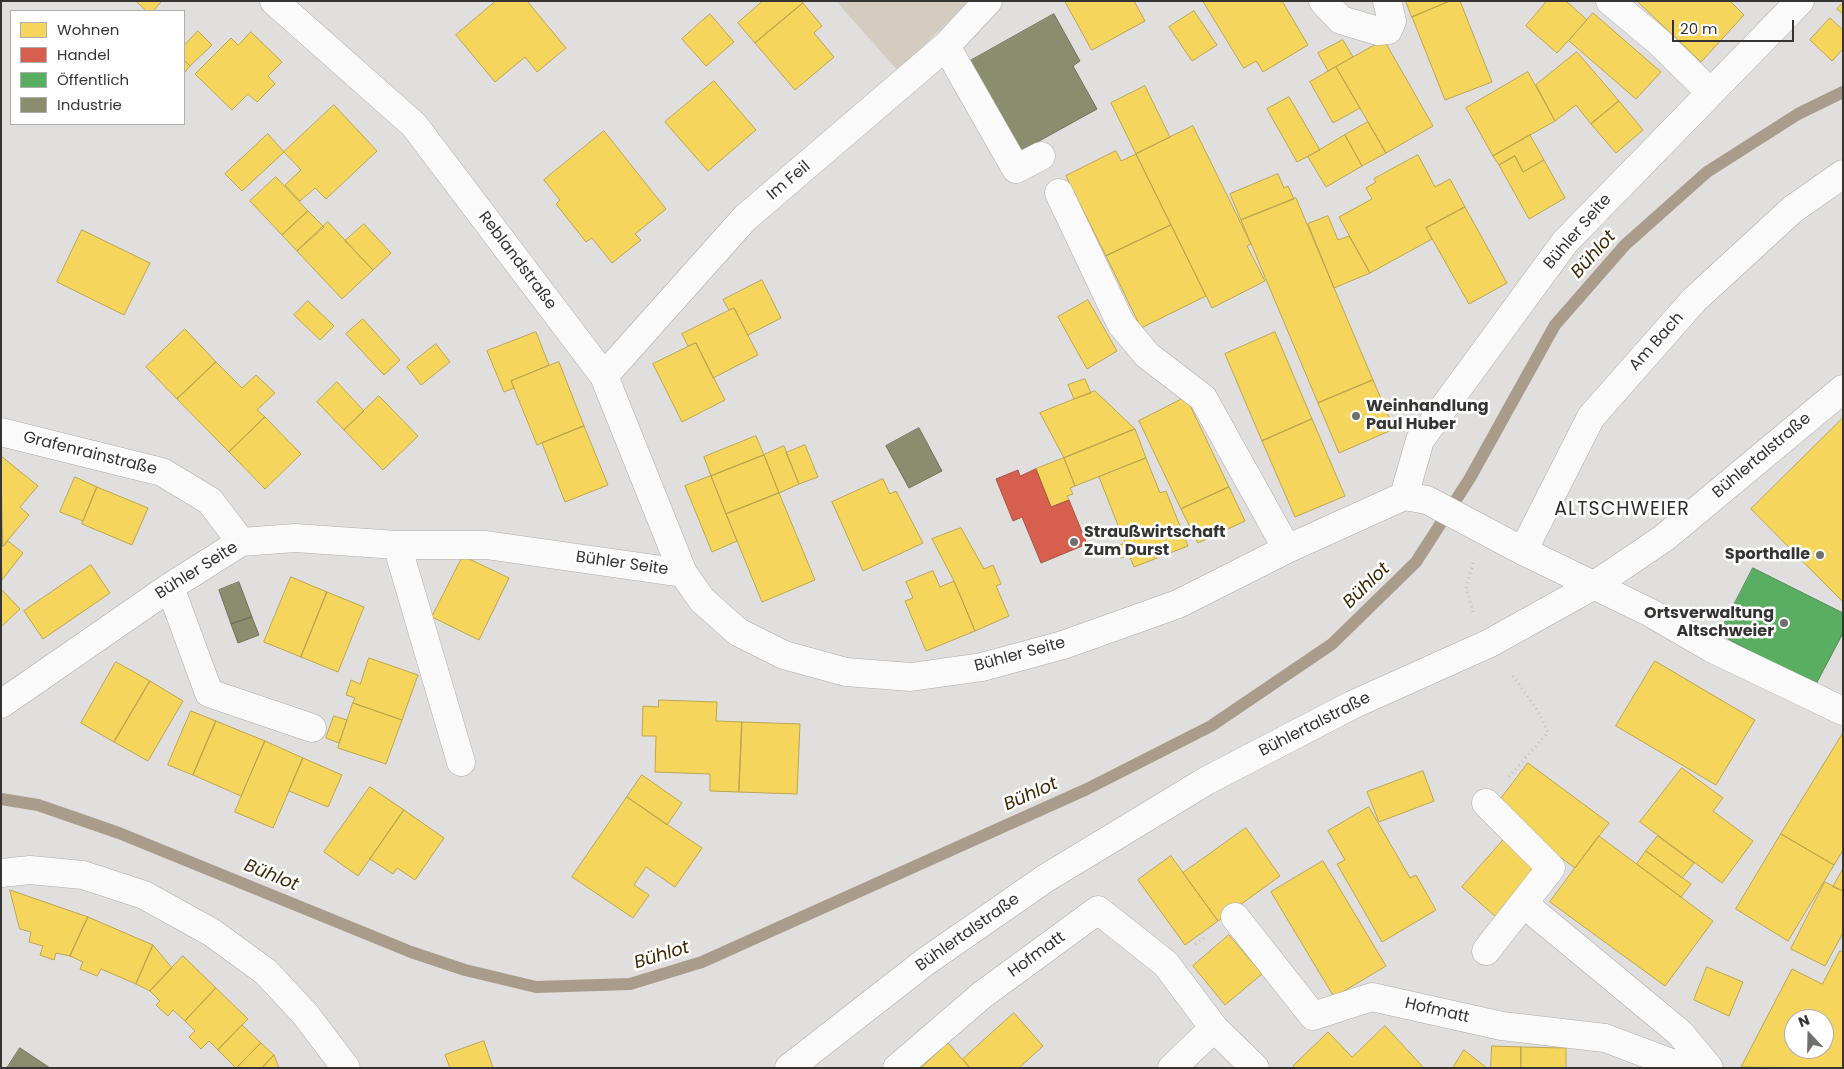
<!DOCTYPE html>
<html>
<head>
<meta charset="utf-8">
<style>
  body { margin:0 }
  #map { position:relative; width:1844px; height:1069px; overflow:hidden; background:#e0dfdd; font-family:Poppins,sans-serif }
  canvas { display:block }
  .frame { position:absolute; inset:0; border:2px solid #353433; pointer-events:none }
  .legend { position:absolute; left:10px; top:10px; width:175px; height:115px; box-sizing:border-box; background:#fff; border:1px solid #aeaead; margin:0; padding:6px 9px; list-style:none; font-size:15px; color:#353433 }
  .legend li { display:flex; align-items:center; gap:10px; height:25px }
  .legend b { width:25px; border:1px solid #aeaead }
  .north { position:absolute; left:1784px; top:1009px; width:50px; height:50px; box-sizing:border-box; background:#fff; border:1px solid #aeaead; border-radius:50%; rotate:339deg; font-size:14px; font-weight:700; line-height:20px; text-align:center; color:#353433 }
  .north::after { content:''; display:block; margin:auto; width:18px; height:22px; background:#71706e; clip-path:polygon(50% 0,100% 100%,50% 72%,0 100%) }
  .scale { position:absolute; left:1672px; top:20px; width:122px; height:22px; box-sizing:border-box; border:2px solid #353433; border-top:0; padding-left:6px; font-size:15px; line-height:18px; white-space:nowrap; color:#353433; -webkit-text-stroke:4px #fff; paint-order:stroke }
</style>
</head>
<body>
<div id="map">
<canvas width="1844" height="1069"></canvas>
<div class="frame"></div>
<ul class="legend">
<li><b style="height:14px;background:#f6d55c"></b>Wohnen</li>
<li><b style="height:14px;background:#d6604d"></b>Handel</li>
<li><b style="height:14px;background:#5aae61"></b>Öffentlich</li>
<li><b style="height:14px;background:#8c8c6e"></b>Industrie</li>
</ul>
<div class="north">N</div>
<div class="scale">20 m</div>
</div>
<script>
const c = document.querySelector('canvas').getContext('2d');
c.lineJoin = 'round';
function fillPath(path, color) {
  c.fillStyle = color;
  c.fill(path, 'evenodd');
}
function strokePath(path, color, width, dash) {
  c.strokeStyle = color;
  c.lineWidth = width;
  c.lineCap = dash ? 'butt' : 'round';
  c.setLineDash(dash || []);
  c.stroke(path);
}
function drawText(font, color, halo, rows, align = 'center') {
  c.font = font + ' Poppins,sans-serif';
  c.lineWidth = 5;
  c.setLineDash([]);
  c.textBaseline = 'middle';
  c.strokeStyle = halo;
  c.fillStyle = color;
  for (const [text, x, y, turn = 0] of rows) {
    c.save();
    c.translate(x, y);
    c.rotate((+turn || 0) * Math.PI / 180);
    c.textAlign = isNaN(turn) ? turn : align;
    if (halo) c.strokeText(text, 0, 0);
    c.fillText(text, 0, 0);
    c.restore();
  }
}
fillPath(new Path2D(`
  M836 1H969L898 71Z`), '#d5ccc0');
const homes = new Path2D(`
  M136 1H162L153 11H147Z
  M496 1H527L566 48 537 72 525 57 495 82 456 35Z
  M763 1H802L803 3 755 43 738 23Z
  M1065 1H1134L1145 21 1092 50Z
  M1203 1H1282L1308 45 1263 72 1256 61 1244 68Z
  M1406 1H1450L1412 17Z
  M1450 1H1460L1492 82 1445 100 1412 17Z
  M1547 1H1566L1587 20 1557 53 1526 26Z
  M1640 1H1730L1744 15 1701 62 1639 3Z
  M803 3 822 26 814 33 834 57 795 90 755 43Z
  M1843 3V14L1837 9Z
  M1194 11 1217 45 1192 61 1169 27Z
  M1593 13 1661 72 1636 99 1569 41Z
  M710 14 734 42 706 66 682 39Z
  M1830 18 1843 30V49L1832 61 1810 40Z
  M198 31 212 45 190 66 184 60V46Z
  M251 32 282 62 268 76 275 84 257 102 248 94 232 110 195 74 231 38 238 45Z
  M1343 40 1353 57 1328 71 1318 53Z
  M1384 40 1433 126 1386 153 1336 67Z
  M1577 52 1619 101 1591 124 1576 105 1555 121 1536 85Z
  M184 60 190 66 184 73Z
  M1336 67 1360 108 1333 123 1310 82Z
  M1528 72 1555 121 1493 156 1466 108Z
  M714 81 756 130 708 171 665 122Z
  M1145 86 1170 137 1136 154 1111 103Z
  M1289 97 1320 150 1297 162 1267 109Z
  M1619 101 1643 130 1616 153 1591 124Z
  M334 105 377 151 326 199 315 188 300 201 285 185 301 170 284 152Z
  M1368 122 1386 153 1362 166 1345 135Z
  M1193 126 1251 244 1247 246 1265 281 1212 308 1136 154Z
  M604 131 666 209 635 234 641 240 612 263 592 238 586 242 556 204 560 200 544 180Z
  M268 134 284 152 242 191 225 174Z
  M1345 135 1362 166 1326 187 1308 157Z
  M1530 135 1544 160 1523 172 1515 156 1499 165 1493 156Z
  M1116 151 1121 161 1136 154 1171 225 1106 256 1066 176Z
  M1418 155 1435 187 1450 179 1465 207 1426 228 1432 239 1370 273 1339 217 1372 199 1366 188 1376 182 1374 179Z
  M1515 156 1523 172 1544 160 1565 198 1529 219 1499 165Z
  M1278 174 1284 188 1288 186 1294 199 1241 220 1230 194Z
  M276 177 308 211 282 235 250 201Z
  M1296 198 1373 380 1318 403 1241 220Z
  M1465 207 1507 283 1469 304 1426 228Z
  M308 211 324 227 297 251 282 235Z
  M1328 216 1338 240 1349 236 1370 273 1334 288 1308 224Z
  M328 222 373 270 342 299 297 251Z
  M364 224 391 253 373 270 345 241Z
  M1171 225 1206 296 1141 328 1106 256Z
  M82 230 150 263 124 315 57 282Z
  M762 280 781 318 748 335 734 308 729 310 723 300Z
  M1088 300 1117 351 1087 369 1058 317Z
  M308 301 334 326 320 340 294 315Z
  M734 308 758 355 713 378 696 343 688 346 682 334Z
  M363 319 400 360 384 375 346 334Z
  M185 329 216 362 177 399 146 367Z
  M536 332 549 365 511 381 514 388 504 392 487 351Z
  M1275 332 1312 419 1262 441 1225 354Z
  M696 343 725 400 682 422 653 364Z
  M436 344 450 362 421 385 407 367Z
  M216 362 242 388 256 375 275 393 257 410 265 417 229 452 177 399Z
  M559 362 584 426 537 445 511 381Z
  M1085 379 1091 393 1074 399 1068 385Z
  M1373 380 1394 429 1339 453 1318 403Z
  M337 382 364 411 344 430 317 402Z
  M1095 391 1135 429 1064 458 1040 413Z
  M379 396 418 436 383 470 344 430Z
  M1186 397 1229 487 1181 509 1139 421Z
  M265 417 301 454 265 489 229 452Z
  M1843 418V602L1751 509Z
  M1312 419 1345 496 1295 517 1262 441Z
  M584 426 608 485 565 502 542 443Z
  M1135 429 1146 458 1075 486 1064 458Z
  M756 436 764 455 711 476 704 457Z
  M805 445 818 477 799 484 786 453Z
  M784 446 799 484 779 493 764 455Z
  M764 455 779 493 726 514 711 476Z
  M1 456 38 486 20 507 29 515 3 546Z
  M1064 458 1075 486 1070 488 1073 494 1067 496 1069 500 1051 507 1036 469Z
  M1146 458 1160 493 1166 491 1188 546 1134 567 1129 555 1121 558 1116 546 1125 543 1099 477Z
  M711 476 737 541 712 552 685 486Z
  M75 477 97 487 83 521 60 512Z
  M883 479 890 494 896 491 923 543 863 571 832 502Z
  M97 487 148 508 132 545 82 524Z
  M1229 487 1245 521 1198 543 1181 509Z
  M779 493 815 580 762 602 726 514Z
  M961 528 984 569 993 565 1001 584 996 586 1009 616 975 631 954 581 932 539Z
  M8 541 23 553 2 580 1 545 3 546Z
  M463 556 509 578 479 640 432 617Z
  M91 565 110 593 43 639 24 611Z
  M933 571 940 587 954 581 975 631 926 651 905 601 913 598 906 582Z
  M291 577 327 592 301 657 264 642Z
  M1 589 20 609 1 627Z
  M327 592 364 607 338 672 301 657Z
  M369 658 418 675 402 720 353 703 355 698 346 695 351 680 360 684Z
  M1655 661 1755 720 1716 785 1616 726Z
  M116 662 150 681 114 742 81 723Z
  M150 681 183 701 148 761 114 742Z
  M659 700 717 702 716 721 742 722 739 792 710 791V774L655 772 656 736H642L643 706 658 707Z
  M353 703 402 720 386 764 338 748Z
  M191 711 216 721 193 775 168 765Z
  M334 716 347 720 339 743 326 738Z
  M216 721 265 741 241 796 193 775Z
  M742 722 800 724 797 794 739 792Z
  M1843 733V850L1834 865 1781 834Z
  M265 741 303 758 273 828 235 812Z
  M303 758 342 775 328 807 289 791Z
  M1528 763 1609 823 1575 868 1494 808Z
  M1682 768 1723 798 1713 811 1753 841 1722 883 1640 822Z
  M1423 771 1434 801 1379 822 1367 792Z
  M642 775 682 803 667 825 627 797Z
  M370 787 404 810 358 876 324 852Z
  M627 797 702 848 675 887 646 867 634 885 649 895 633 918 572 877Z
  M1369 807 1410 878 1416 875 1436 910 1382 942 1337 864 1345 860 1328 831Z
  M404 810 444 838 415 880 397 868 393 874 370 859Z
  M1246 828 1280 876 1218 921 1183 873Z
  M1781 834 1834 865 1788 941 1736 909Z
  M1599 836 1713 921 1665 986 1550 902Z
  M1658 836 1694 863 1682 878 1646 851Z
  M1506 837 1540 868 1496 917 1462 887Z
  M1646 851 1691 884 1681 897 1637 864Z
  M1171 856 1218 921 1185 945 1138 880Z
  M1323 861 1386 966 1334 997 1271 892Z
  M1843 869V891L1833 887Z
  M1825 882 1843 891V933L1825 966 1791 949Z
  M10 890 88 917 70 956 56 953 54 960 40 955 43 946 29 942 31 932 20 929Z
  M88 917 153 945 136 984 101 969 97 976 80 969 83 962 70 956Z
  M1229 935 1262 974 1225 1005 1193 966Z
  M153 945 172 968 150 991 136 984Z
  M1840 951 1843 952V1068L1741 1067 1792 969 1822 984ZM1794 1019H1824V1049H1794Z
  M183 956 216 988 185 1021 173 1010 168 1016 156 1005 160 1001 150 991Z
  M1707 967 1743 982 1729 1016 1694 1000Z
  M216 988 248 1019 218 1050 209 1041 201 1049 189 1037 195 1031 185 1021Z
  M1014 1013 1043 1046 1019 1068H970L963 1059Z
  M242 1025 261 1043 236 1068 218 1050Z
  M1385 1026 1424 1068H1295L1293 1066 1328 1032 1352 1057Z
  M484 1041 493 1068H450L445 1055Z
  M261 1043 274 1055 262 1068H237Z
  M948 1043 970 1068H921Z
  M1492 1046 1521 1047V1068H1491Z
  M1521 1047 1566 1048V1068H1521Z
  M1464 1050 1487 1068H1453Z
  M274 1055 279 1068H262Z`);
fillPath(homes, '#f6d55c');
strokePath(homes, '#bca550', 1);
const shops = new Path2D(`
  M1036 469 1051 507 1069 500 1087 544 1041 563 1022 517 1013 521 996 479 1018 470 1020 476Z`);
fillPath(shops, '#d6604d');
strokePath(shops, '#a65345', 1);
const public = new Path2D(`
  M1753 568 1843 613V633L1815 686 1719 634Z`);
fillPath(public, '#5aae61');
strokePath(public, '#4f8953', 1);
const industry = new Path2D(`
  M1054 14 1080 61 1073 66 1097 109 1021 151 970 61Z
  M919 428 942 471 909 488 886 446Z
  M239 582 252 617 231 624 219 590Z
  M252 617 259 635 238 643 231 624Z
  M20 1048 50 1068H7Z`);
fillPath(industry, '#8c8c6e');
strokePath(industry, '#72725c', 1);
strokePath(new Path2D(`
  M1 799 38 805 119 833 411 952 465 970 536 987 630 984 702 962 1087 789 1211 726 1332 644 1416 562 1470 478 1555 325 1625 245 1707 172 1798 114 1843 92`), '#aa9c8a', 12);
const minor = new Path2D(`
  M274 1 414 125 604 376 683 573 702 600 738 632 784 655 846 672 911 677 982 667 1063 645 1178 604 1287 549 1404 496 1427 500 1523 551 1649 612 1711 648 1843 711
  M1323 1 1341 20 1378 31 1388 30 1392 21 1387 1
  M1610 1 1659 42 1710 92
  M946 46 1016 169 1041 156
  M1059 193 1121 324 1147 355 1203 398 1287 549
  M604 376 745 218 946 46 988 1
  M1 432 162 472 210 501 241 542
  M1404 496 1420 440 1565 242 1800 1
  M397 545 461 762
  M1523 551 1591 417 1694 300 1793 209 1843 174
  M170 587 209 693 312 728
  M1 704 170 587 241 542 295 538 397 545H486L683 573
  M1486 803 1551 868 1486 951
  M1 873 30 870 83 875 144 895 211 932 266 972 305 1014 346 1068
  M1524 904 1680 1033 1709 1068
  M1235 917 1313 1016 1372 997 1502 1026 1605 1038 1685 1068
  M897 1068 982 995 1098 910 1166 964 1214 1028 1255 1068
  M1172 1068 1214 1028`);
const major = new Path2D(`
  M789 1068 925 962 1046 878 1206 781 1352 705 1490 643 1596 584 1664 538 1843 389`);
strokePath(minor, '#acabaa', 29);
strokePath(major, '#acabaa', 29);
strokePath(new Path2D(`
  M1473 612 1466 588 1473 563
  M1509 777 1548 732 1537 710 1511 673
  M1195 944 1207 936`), '#c0bfbf', 3, [1, 4]);
strokePath(minor, '#fafafa', 28);
strokePath(major, '#fafafa', 28);
for (const [x, y, r, color] of [
  [1356,416,5,"#71706e"],
  [1074,542,5,"#71706e"],
  [1820,555,5,"#71706e"],
  [1784,623,5,"#71706e"]
]) {
  const dot = new Path2D();
  dot.arc(x, y, r, 0, 2 * Math.PI);
  c.fillStyle = color;
  c.fill(dot);
  strokePath(dot, '#fff', 2);
}
drawText('16px', '#353433', '#fff', [
  ["Im Feil",789,181,-40],
  ["Bühler Seite",1578,232,-49],
  ["Reblandstraße",517,261,53],
  ["Am Bach",1657,342,-48],
  ["Grafenrainstraße",90,454,14],
  ["Bühlertalstraße",1762,456,-40],
  ["Bühler Seite",622,564,8],
  ["Bühler Seite",197,571,-32],
  ["Bühler Seite",1020,655,-15],
  ["Bühlertalstraße",1315,725,-27],
  ["Bühlertalstraße",968,933,-35],
  ["Hofmatt",1037,955,-36],
  ["Hofmatt",1437,1011,13]
]);
drawText('bold 16px', '#353433', '#fff', [
  ["Weinhandlung",1366,407],
  ["Paul Huber",1366,425],
  ["Straußwirtschaft",1084,533],
  ["Zum Durst",1084,551],
  ["Sporthalle",1810,555,"right"],
  ["Ortsverwaltung",1774,614,"right"],
  ["Altschweier",1774,632,"right"]
], 'left');
drawText('italic 18px', '#3d2602', '#fff', [
  ["Bühlot",1594,255,-48],
  ["Bühlot",1367,586,-44],
  ["Bühlot",1031,795,-24],
  ["Bühlot",271,876,22],
  ["Bühlot",662,956,-17]
]);
c.letterSpacing = '1px';
drawText('19px', '#2e2d2b', '#fff', [
  ["ALTSCHWEIER",1622,510]
]);
c.letterSpacing = '0px';
</script>
</body>
</html>
